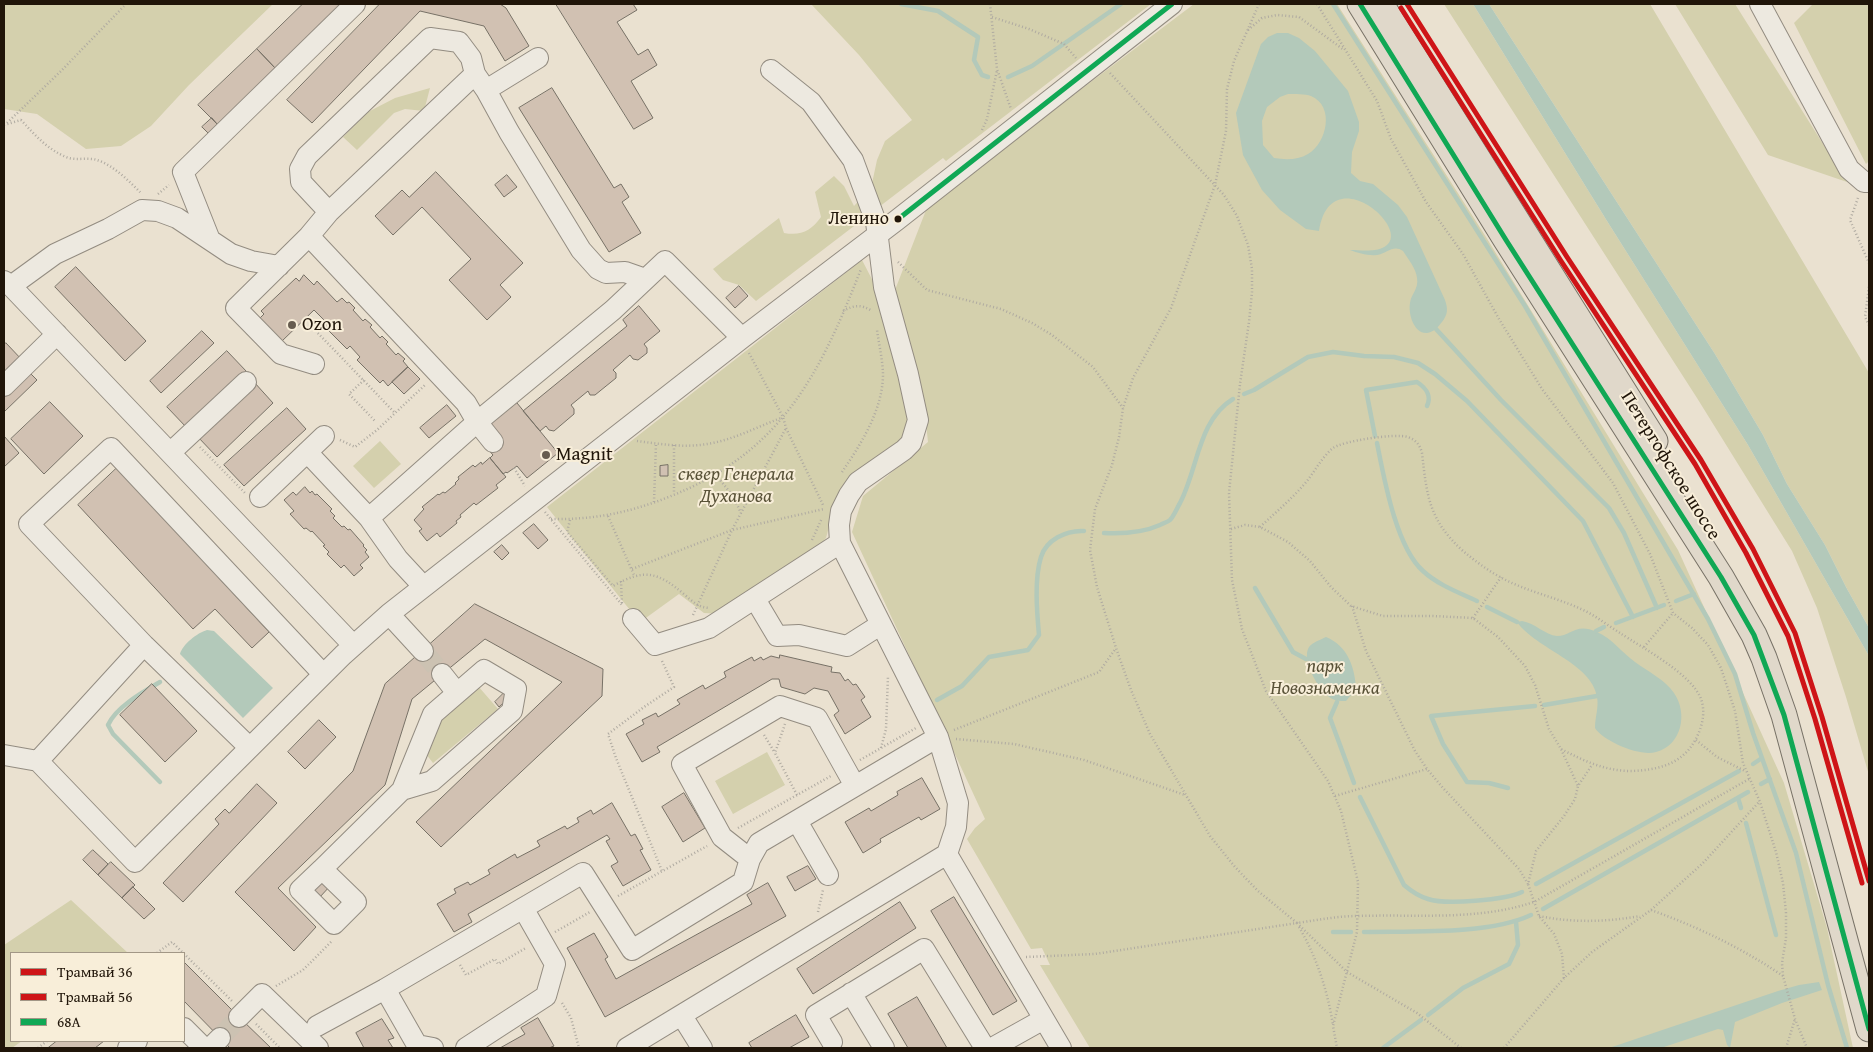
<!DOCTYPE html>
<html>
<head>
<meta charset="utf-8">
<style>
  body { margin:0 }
  #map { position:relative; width:1873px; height:1052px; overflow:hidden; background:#eae1d0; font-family:"Gentium Book Plus",serif }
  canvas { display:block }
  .frame { position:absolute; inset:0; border:5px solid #201509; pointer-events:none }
  .legend { position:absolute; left:10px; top:952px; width:175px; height:90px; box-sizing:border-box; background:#f8eed9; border:1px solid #a29786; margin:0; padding:6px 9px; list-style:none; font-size:15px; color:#201509 }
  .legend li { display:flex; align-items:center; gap:10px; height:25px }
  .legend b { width:25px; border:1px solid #a29786 }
</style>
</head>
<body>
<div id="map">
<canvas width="1873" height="1052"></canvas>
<div class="frame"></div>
<ul class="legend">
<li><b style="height:6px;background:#ce1417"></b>Трамвай 36</li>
<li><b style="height:6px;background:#ce1417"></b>Трамвай 56</li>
<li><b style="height:6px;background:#10a855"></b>68А</li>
</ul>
</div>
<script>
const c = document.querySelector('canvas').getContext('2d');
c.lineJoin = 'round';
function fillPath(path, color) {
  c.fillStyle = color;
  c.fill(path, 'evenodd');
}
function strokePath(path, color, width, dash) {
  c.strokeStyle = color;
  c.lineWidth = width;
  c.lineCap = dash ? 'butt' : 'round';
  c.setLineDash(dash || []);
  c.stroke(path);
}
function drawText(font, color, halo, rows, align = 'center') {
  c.font = font + ' "Gentium Book Plus",serif';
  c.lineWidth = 4;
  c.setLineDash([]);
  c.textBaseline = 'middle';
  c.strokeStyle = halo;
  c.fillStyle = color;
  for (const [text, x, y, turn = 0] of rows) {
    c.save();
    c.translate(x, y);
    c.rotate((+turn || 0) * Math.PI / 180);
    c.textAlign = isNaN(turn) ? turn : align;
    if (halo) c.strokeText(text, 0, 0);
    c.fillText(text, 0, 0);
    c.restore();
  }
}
fillPath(new Path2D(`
  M4 4H273L189 85 151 126 121 146 86 149 37 114 4 109Z
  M811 4H1151L946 161 943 158 756 301 739 285 723 280 713 269 779 218 784 233C801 236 811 231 821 217L815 192 834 176 844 186 854 206 871 188 877 160 885 141 912 120 859 55Z
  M1194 4H1337L1486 237 1678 550 1784 783 1827 928 1853 1048H1090L1040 965H1050L1042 948 1031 949 967 839 975 828 985 819 852 532 863 496 928 442 924 405 895 290 928 205Z
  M1444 4H1473L1607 221 1748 445 1869 656V775L1846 697 1817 608 1792 551 1697 398Z
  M1489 4H1650L1869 373V628L1846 587 1825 545 1787 484 1763 435 1715 354Z
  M1675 4H1735L1847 182 1768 155Z
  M1813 4H1869V161L1866 164 1794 23Z
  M430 88 424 111 405 109 394 113 357 150 343 137 368 112 395 98Z
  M862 260 877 289 908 418 906 433 891 449 837 497 826 538 813 554 722 614 704 613 679 594 643 620 634 615 547 507Z
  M380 441 401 464 374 488 353 466Z
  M478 686 498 709 433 763 426 754 440 722Z
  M767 752 785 785 733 814 715 781Z
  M71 900 128 953H11V1041H22L12 1048H4V945Z`), '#d4d0ad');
fillPath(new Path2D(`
  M1473 4H1489L1715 354 1763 435 1787 484 1825 545 1846 587 1869 628V656L1748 445 1607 221Z
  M1277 33H1288L1299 38 1315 51 1348 91 1359 122V131L1352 152 1351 173 1360 181 1373 184 1398 205 1407 217 1445 300C1448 309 1448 314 1442 322 1438 327 1434 332 1427 333 1414 334 1408 314 1410 303 1411 294 1419 289 1417 278 1416 268 1408 259 1403 251 1394 244 1387 253 1377 255 1368 256 1358 253 1350 250 1361 250 1378 253 1387 245 1410 226 1330 159 1319 231L1306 229 1280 210 1262 190 1243 155 1236 113 1261 44 1268 37ZM1288 94C1295 94 1305 94 1311 96 1335 106 1327 143 1308 154 1298 160 1286 160 1274 158L1263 145 1262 121 1267 107 1280 97Z
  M1522 621C1535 623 1545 635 1557 636 1571 636 1576 622 1597 632 1612 638 1622 653 1635 662 1649 672 1665 680 1674 693 1688 713 1682 745 1656 752 1640 757 1603 741 1595 728 1595 717 1599 707 1597 697 1592 663 1536 649 1517 622Z
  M207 630 214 631 273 688 243 718 180 654C183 644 197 633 207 630Z
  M1326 637C1348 646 1355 668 1356 689L1346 701C1339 701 1334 701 1328 696 1318 689 1301 659 1309 647 1313 642 1320 640 1326 637Z
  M1819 982 1822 990 1782 1003 1735 1022 1730 1048 1727 1045 1723 1030 1718 1029 1661 1048H1609L1778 991 1799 985Z`), '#b3c9ba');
strokePath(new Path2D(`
  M901 4 938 11 978 37 974 60 982 75 988 77
  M1333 4 1525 306 1708 619 1735 674 1753 733 1796 853 1828 985 1847 1048
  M1008 77 1032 66 1121 4
  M1436 329 1501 400 1609 508 1624 533 1657 608
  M1244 394 1254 390 1308 357 1333 352 1364 356 1394 357 1418 363 1435 374 1467 401 1583 521 1633 617
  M1375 436 1366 390 1417 382C1426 388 1432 395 1427 406
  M1377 443C1384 478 1396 547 1423 571 1438 585 1460 593 1477 601
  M1104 533C1124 534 1142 533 1160 525 1163 523 1168 522 1170 520 1174 516 1177 508 1180 503 1198 469 1198 420 1233 399
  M1255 588 1293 652 1306 659
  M1676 601 1694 594
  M1487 607 1517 622
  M1616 623 1664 605
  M1596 631 1604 627
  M160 682C143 692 116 707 108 725L113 734 160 782
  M937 700 962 686 989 657 1028 650 1039 635C1037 613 1034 579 1041 557 1046 540 1066 530 1084 531
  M1337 702 1330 718 1354 783
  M1544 705 1597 696
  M1753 764 1762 758
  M1761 784 1770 779
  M1508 788 1489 783 1467 782 1443 744 1431 716 1535 706
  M1360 797 1404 885C1411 891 1418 896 1428 899 1446 905 1505 900 1522 892
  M1738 798 1741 808
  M1746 823 1776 935
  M1536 884 1739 771
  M1543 909 1748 792
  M1333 932H1351
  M1364 932C1413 931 1488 935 1531 915
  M1428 1015 1463 988 1509 964 1518 945 1516 922
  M1383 1048 1421 1020`), '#b3c9ba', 4.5);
const building = new Path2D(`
  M303 4H344L276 69 257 49Z
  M380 4H500L506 8 529 46 505 61 484 26 420 11 312 123 287 100Z
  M556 4H633L637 10 617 22 638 55 648 49 657 65 631 81 653 118 634 129Z
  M257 49 276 69 218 125 198 105Z
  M552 88 614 188 621 184 629 197 622 202 641 233 609 252 519 108Z
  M212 118 218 125 212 137 202 127Z
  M436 172 523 263 500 285 511 297 487 320 449 280 471 259 422 207 393 235 375 216 402 190 409 197Z
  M507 175 517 187 504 197 495 185Z
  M76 267 146 341 125 361 55 287Z
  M304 275 314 285 317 281 337 302 342 298 347 303 349 302 355 308 353 310 363 321 365 319 372 325 370 327 380 338 382 336 388 342 386 344 387 345 396 355 398 353 405 359 403 361 408 367 388 386 383 380 380 383 357 360 360 357 350 346 347 349 324 326 327 323 314 310 281 342 259 319 264 314 261 311 296 278 299 281Z
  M739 286 748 296 735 308 726 298Z
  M639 306 660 331 644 344 647 348V353L638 360 633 359 630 355 613 370 616 373V378L595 395H590L588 391 571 405 574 409V414L554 431 549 430 546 426 540 431 523 411 627 326 623 320Z
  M202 331 214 343 161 393 150 381Z
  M6 343 23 361 4 380V345Z
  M227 351 247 372 187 428 167 407Z
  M408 367 420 379 404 394 392 382Z
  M28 371 37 380 4 412V394Z
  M254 382 273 403 217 457 197 436Z
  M50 402 83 436 44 474 11 439Z
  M517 403 558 453 527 478 517 466 507 473 506 472 503 474 490 458 493 455 486 447 489 425Z
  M447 405 456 416 429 438 420 428Z
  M287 408 306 429 244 486 224 465Z
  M4 436 19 453 4 467Z
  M490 458 506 477 496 485 498 488 476 505 474 503 460 515 461 517 456 521 457 523 440 537 437 533 427 541 419 531 422 529 414 520 424 509 422 507 438 494 439 495 443 492 445 493 456 484 455 483 459 479 458 477 473 465 475 467 481 462 482 464Z
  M668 465V476H660V466Z
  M117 468 269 632 252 648 215 609 193 629 78 505Z
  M305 487 310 493 312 491 315 495 317 494 332 509 330 511 335 516 333 518 342 527 344 526 348 530 350 529 364 545 363 546 367 550 365 552 369 557 360 565 363 568 354 576 344 565 341 568 327 554 329 552 323 546 325 545 312 531 311 532 306 528 304 529 290 514 294 511 284 500 293 492 296 495Z
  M534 524 548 540 538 549 523 533Z
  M502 545 509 553 502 560 494 552Z
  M475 604 603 669 602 696 441 847 416 822 562 682 485 639 412 699 385 785 278 888 316 927 294 951 235 892 353 771 385 684Z
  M780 655 832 667 831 672 840 673 845 681 848 679 853 685 856 684 865 697 861 700 871 717 845 734 834 715 839 711 828 691 814 688 805 694 781 687 779 679H772L657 747 660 752 642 762 626 734 644 724 642 720 656 713 658 717 680 704 677 700 703 685 705 689 726 677 724 672 752 657 754 661 761 657 763 660 771 656 779 658Z
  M152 684 197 731 165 762 120 715Z
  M505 692 510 697 499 707 495 702Z
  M319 720 336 737 305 769 288 752Z
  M922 778 940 809 921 820 919 817 880 839 881 842 863 853 845 822 869 808 871 811 898 795 897 792Z
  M257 784 277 803 183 902 163 883 219 824 215 819 225 809 229 813Z
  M684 793 705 828 683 842 662 807Z
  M612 803 631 836 635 834 643 849 640 850 651 870 623 886 611 866 618 862 606 841 610 839 607 835 468 914 472 922 454 932 437 904 456 893 454 889 468 882 470 885 490 874 488 870 515 854 517 858 540 846 537 841 565 826 567 829 579 822 577 818 591 810 593 814Z
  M93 850 108 864 98 875 83 860Z
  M111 862 135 885 122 898 98 875Z
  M808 866 816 879 795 891 787 877Z
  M323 878 331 885 319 898 311 889Z
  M768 883 786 916 605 1017 567 948 594 933 608 957 605 959 616 979 752 904 747 895Z
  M133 887 155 909 144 919 122 898Z
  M954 897 1017 1001 993 1015 931 911Z
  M900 902 916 928 813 994 797 969Z
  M184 962 239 1017 271 1048H230L184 1001Z
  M917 997 936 1029 947 1048H908L888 1014Z
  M796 1015 809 1037 789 1048H752L749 1043Z
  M538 1018 554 1046 549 1048H500L525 1034 521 1028Z
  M382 1019 394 1038 388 1040 393 1048H364L356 1033Z
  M57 1041H104L95 1048H48Z`);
fillPath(building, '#d1c1b2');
strokePath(building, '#777166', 1);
strokePath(new Path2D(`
  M423 651 442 674
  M220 1038 239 1017`), '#ccc2b2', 20, [20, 10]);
const minor = new Path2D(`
  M1760 4 1849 169 1864 182H1869
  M538 58 486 90 509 132 581 250 598 269 606 273 625 272 645 279
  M329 212 301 182 300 169 307 156 430 38 459 42 471 58 475 74 486 90
  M309 236 466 403 477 422 493 442
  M210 240 183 172 355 4
  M4 281 11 286 353 645
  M11 286 55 254 108 229 142 210 158 211 177 218 231 254 251 261 279 266
  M314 364 281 354 236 308 309 236 329 212 475 74
  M4 386 57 334
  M171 452 246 382
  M307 452 369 518
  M260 497 324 436
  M423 586 398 559 369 518 477 422 613 310 665 261 742 338
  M755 599 777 636 799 635 847 646 880 625
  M389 614 423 651
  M633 619 655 645 709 628 840 543
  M144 645 38 761 135 862 343 655 389 614 742 338 897 220 1172 4
  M484 670 516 689 512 711 432 781 402 790 433 714Z
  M442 674 457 693
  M249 747 144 645 29 524 111 448 323 674
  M4 755 38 761
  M797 821 828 875
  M947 854 1061 1048
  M750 859 722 837 682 764 780 706 817 718 855 786
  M322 869 300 890 334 924 356 902 322 869 402 790
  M385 989 417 1045 433 1048
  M851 993 884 1048
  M682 1016 702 1048
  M239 1017 262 994 318 1048
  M317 1026 385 989 583 873 632 950 743 882 750 859 759 843 938 737
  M184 1028 204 1048
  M832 1042 816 1015 924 949 985 1048
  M128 1048 137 1041
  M210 1048 220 1038
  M466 1048 546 996 555 964 523 908
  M627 1048 947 854 956 827 958 803 938 737 840 543 839 525 841 511 849 495 858 482 904 450 911 443 918 420 908 374 884 287 876 222 853 160 811 102 771 70
  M992 1048 1044 1019`);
const major = new Path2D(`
  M1360 4 1506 240 1721 577 1754 635 1764 658 1784 715 1869 1029
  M1381 4 1655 441`);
strokePath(minor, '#938c81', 22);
strokePath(major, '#777166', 27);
strokePath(new Path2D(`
  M990 4 997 69 1011 109
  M1259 4 1234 61 1227 89 1226 131 1215 185 1171 308 1133 378 1123 408 1119 437 1112 465 1095 509 1090 550 1097 587 1116 648 1131 690 1150 734 1210 836 1235 867 1258 891 1297 923C1318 920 1338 916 1358 916 1418 914 1477 921 1534 902L1749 779
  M1317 4 1377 101 1391 139 1426 202 1463 254 1499 319 1542 389 1613 483 1650 554 1673 613 1692 628 1708 645 1721 668 1735 711 1743 763 1760 802 1776 852 1783 883 1786 913V938L1782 963 1783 976 1795 1019 1807 1048
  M992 17 1029 29 1064 44 1076 58
  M1248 30 1262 18 1277 15 1299 17 1344 50
  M1110 73 1224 195 1237 216 1248 245 1252 269V292L1249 322 1240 384 1229 493 1232 580 1242 629 1266 691 1328 781 1341 811 1358 882 1357 932 1333 1026 1337 1048
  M7 123 61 71 126 4
  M4 125 21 120C35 135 47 149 66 157 75 161 87 157 97 160 113 165 129 181 141 193
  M982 130 987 119 997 70
  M158 194 169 185
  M1858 198 1850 220 1869 263
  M898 262 927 290 1001 309 1032 323 1052 335 1093 367 1123 408
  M1869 287 1865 317 1869 325
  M843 311C854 305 861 304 872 311
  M313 328 395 413
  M749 353 783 417 786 428 824 507
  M364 380 349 394 376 422
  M340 440 355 447 377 430 425 385
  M637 441C660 444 684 448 707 444 733 440 757 427 781 418
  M674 445V494
  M200 447 245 493
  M514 468 525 486
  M842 472C861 444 882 411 883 376 883 361 879 345 877 330
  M716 475 733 496 741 513
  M654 502 656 444
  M545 512 623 606
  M608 516 634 575
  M551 519C591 520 628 513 666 498 780 454 819 377 861 269
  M570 520 567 532 613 586C645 568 658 572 685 595 693 602 698 607 709 608
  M1260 527C1276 512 1293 498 1307 481 1315 471 1322 457 1333 448 1343 441 1395 433 1408 437 1416 440 1420 445 1422 453 1427 497 1429 520 1463 551 1474 560 1487 570 1500 577 1525 591 1555 597 1581 609 1595 615 1607 625 1620 633 1641 647 1692 674 1701 699 1707 715 1700 735 1690 748 1676 766 1654 770 1632 771 1605 771 1584 761 1561 749
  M1231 529 1245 525 1260 527 1288 542 1310 561 1331 587 1351 606 1383 616H1433L1473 618 1498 637 1525 666 1535 685 1549 729 1561 749 1578 786
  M812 540 822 518
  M632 569 732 530 824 509
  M621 581 622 605
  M1352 606 1366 651 1415 751 1427 769 1443 788 1519 869 1528 884
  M693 615 732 530 786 428
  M1473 618 1501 577
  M1644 647 1673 613
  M662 661 674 687 644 707 608 734 616 758 662 871
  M785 724 775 753 797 795
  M954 730 1099 672 1116 648
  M764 735 775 753
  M956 739 1014 744 1084 760 1185 795
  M1696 740 1717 757 1745 771
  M881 748 886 729 888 676
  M860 760 916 728
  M1335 796 1427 769
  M738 828 831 776
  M618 896 707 846
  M1651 910C1698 927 1742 948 1783 976
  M818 912 823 890
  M1539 916C1573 923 1606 922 1640 916
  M1297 923 1347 972 1417 1013 1461 1048
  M1299 927C1317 958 1327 989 1333 1025
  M555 932 590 912
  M157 953 172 942 232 1001
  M1026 957 1095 954 1297 923
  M460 965 466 975 495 959 498 964 526 948
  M1564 978 1562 954 1554 934 1539 916 1528 884 1536 851 1564 816 1575 799 1578 786 1592 765
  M276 986 303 970 332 941
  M562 1003 571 1018 579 1048
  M256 1024 280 1048
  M38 1048 47 1041
  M1504 1048 1564 978 1592 952 1651 910 1703 863 1759 802
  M1786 1048 1795 1019`), '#afaaa1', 2.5, [1, 2.5]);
strokePath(minor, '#ede9e0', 20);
strokePath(major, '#e0d8ca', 25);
strokePath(new Path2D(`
  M1360 4 1506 240 1721 577 1754 635 1784 715 1869 1029
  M897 220 1172 4`), '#10a855', 5);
strokePath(new Path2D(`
  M1407 4 1567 257 1701 460 1753 549 1795 633 1822 717 1869 881`), '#ce1417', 5);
strokePath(new Path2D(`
  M1401 8 1561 261 1695 464 1746 553 1788 636 1815 719 1862 883`), '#ce1417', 5);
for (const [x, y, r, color] of [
  [898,219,4.5,"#201509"],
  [292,325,5,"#675c4f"],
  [546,455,5,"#675c4f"]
]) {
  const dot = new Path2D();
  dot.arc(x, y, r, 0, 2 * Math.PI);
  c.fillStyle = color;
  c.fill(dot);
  strokePath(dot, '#f8eed9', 2);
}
drawText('18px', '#201509', '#f8eed9', [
  ["Ленино",889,219]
], 'right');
drawText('19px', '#201509', '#f8eed9', [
  ["Ozon",302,325],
  ["Magnit",556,455]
], 'left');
drawText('19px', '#201509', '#f8eed9', [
  ["Петергофское шоссе",1670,466,58]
]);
drawText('italic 19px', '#595238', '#f8eed9', [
  ["сквер Генерала",736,475],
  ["Духанова",736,497],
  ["парк",1325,667],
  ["Новознаменка",1325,689]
]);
</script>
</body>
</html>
